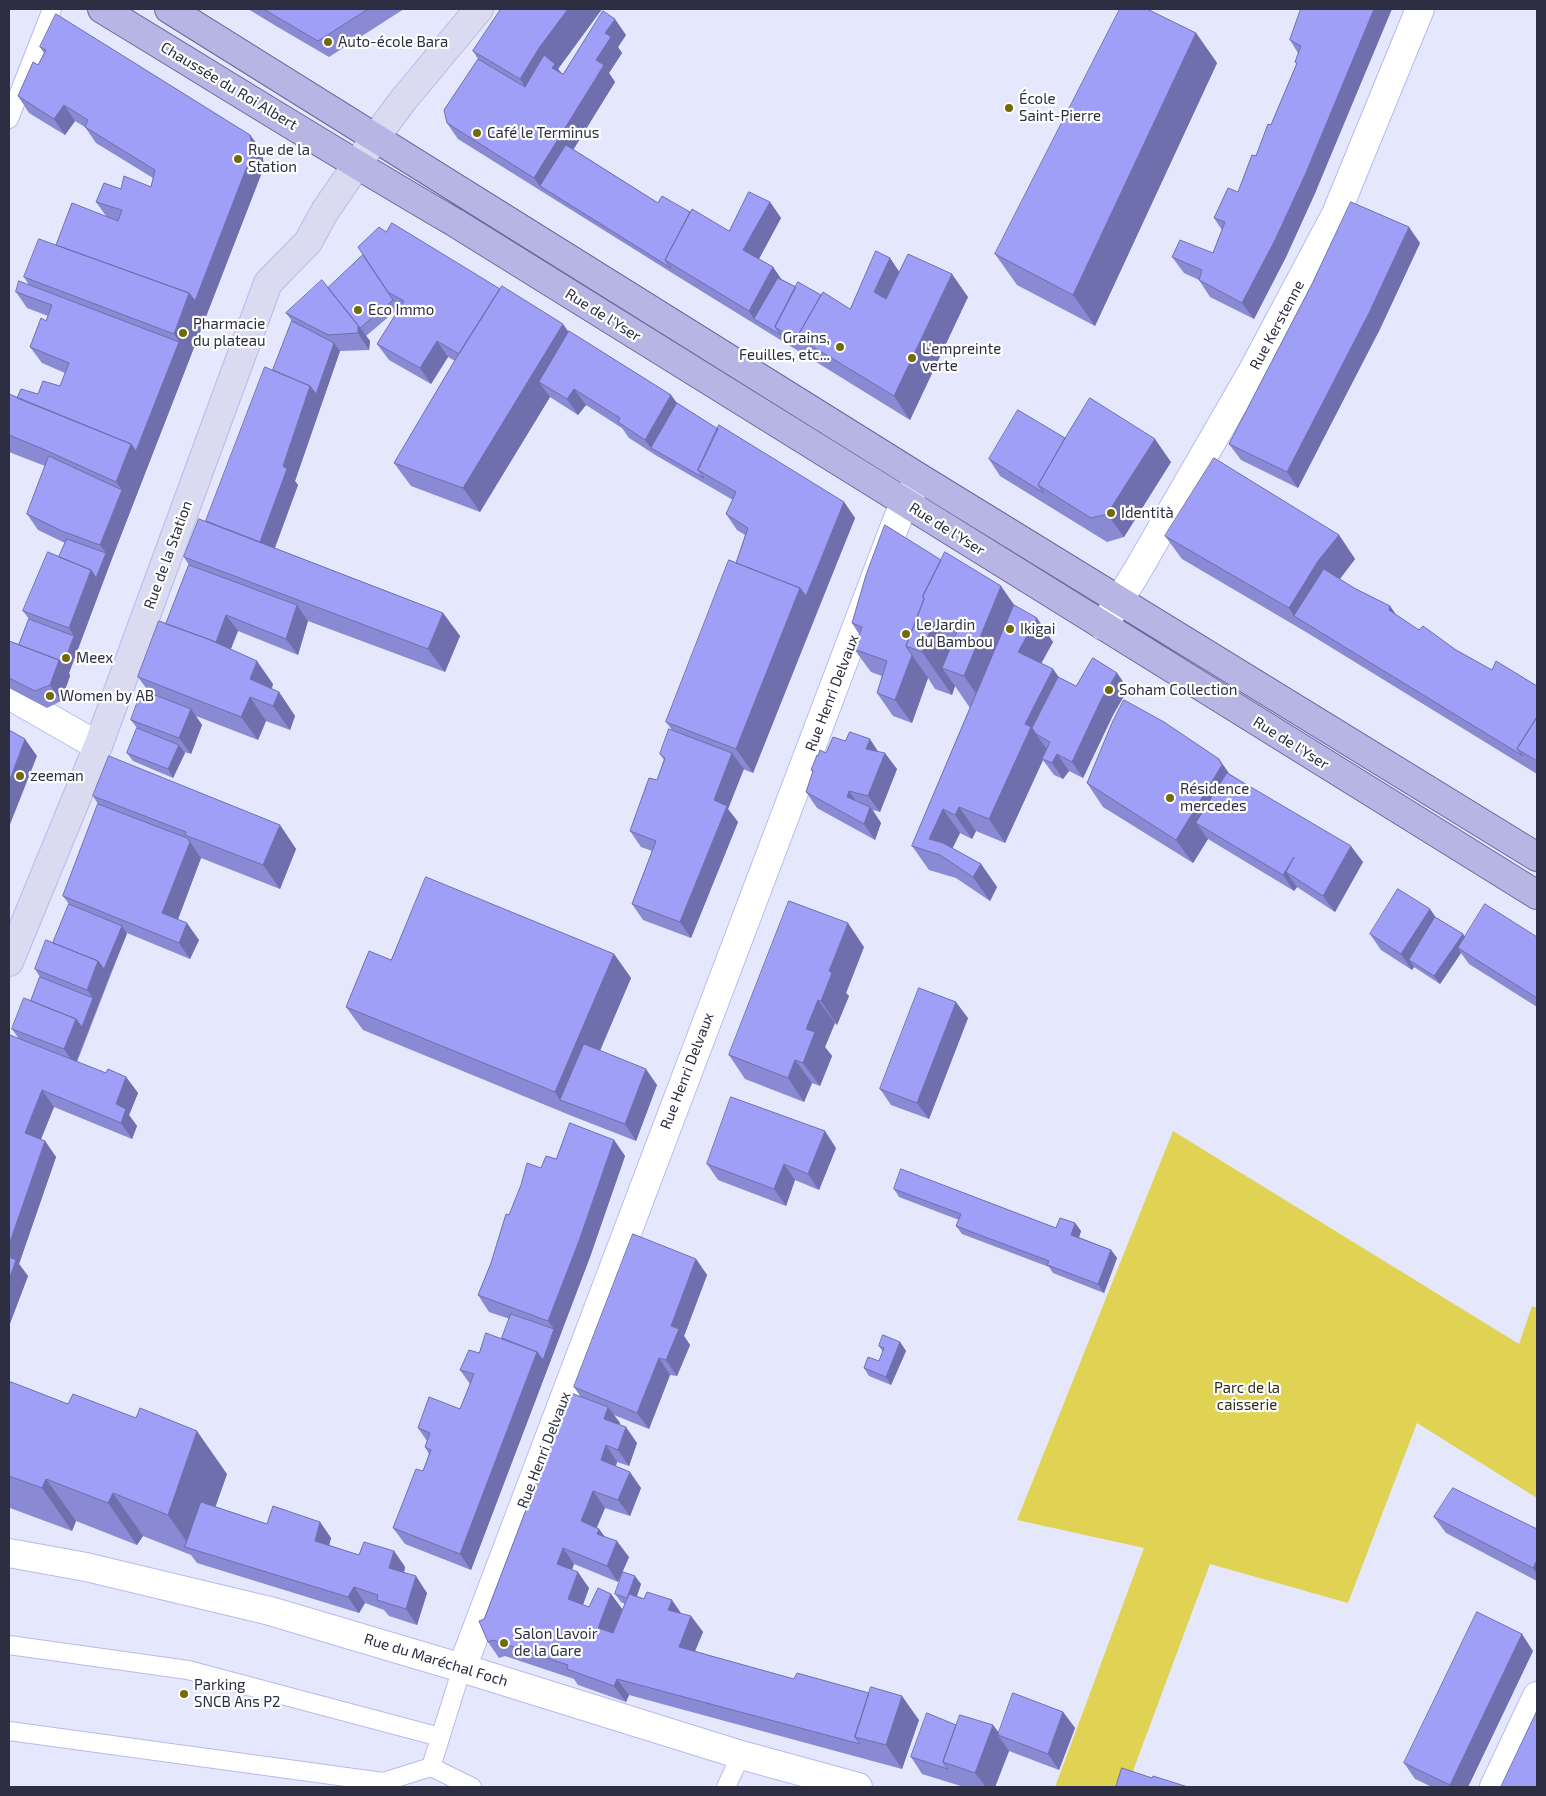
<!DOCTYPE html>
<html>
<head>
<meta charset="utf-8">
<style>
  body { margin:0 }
  #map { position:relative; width:1546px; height:1796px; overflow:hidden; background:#e5e7fd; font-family:"Exo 2",sans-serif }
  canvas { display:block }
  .frame { position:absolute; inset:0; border:10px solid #2e2e43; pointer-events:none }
</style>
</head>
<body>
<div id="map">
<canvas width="1546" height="1796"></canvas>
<div class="frame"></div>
</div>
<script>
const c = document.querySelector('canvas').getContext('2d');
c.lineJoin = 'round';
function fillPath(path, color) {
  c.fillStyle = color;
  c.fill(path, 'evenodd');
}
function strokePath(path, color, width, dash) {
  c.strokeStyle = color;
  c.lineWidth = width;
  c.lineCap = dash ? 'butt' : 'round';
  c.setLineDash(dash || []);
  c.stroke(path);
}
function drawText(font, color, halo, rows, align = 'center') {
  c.font = font + ' "Exo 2",sans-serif';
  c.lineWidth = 4.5;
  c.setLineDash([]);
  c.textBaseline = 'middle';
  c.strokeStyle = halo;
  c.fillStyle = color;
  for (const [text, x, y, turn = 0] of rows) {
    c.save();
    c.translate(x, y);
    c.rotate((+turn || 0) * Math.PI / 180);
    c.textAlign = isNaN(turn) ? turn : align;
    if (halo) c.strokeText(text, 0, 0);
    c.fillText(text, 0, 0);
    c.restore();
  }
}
fillPath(new Path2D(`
  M1173 1131 1519 1344 1532 1306 1537 1308V1498L1417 1423 1348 1603 1210 1564 1127 1787H1055L1144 1548 1017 1520Z`), '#e0d354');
const lane = new Path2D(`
  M9 119 52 9
  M9 1645 188 1670 440 1737
  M462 1668 431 1767 472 1787
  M9 1731 383 1782 431 1767
  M726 1787 741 1755`);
const street = new Path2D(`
  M1103 626 1136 573 1252 372 1336 214 1420 9
  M9 695 98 746
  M9 1553 86 1567 270 1611 462 1668 741 1755 858 1787
  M462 1668 893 531 904 503 918 482
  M1494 1787 1537 1696`);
const secondary = new Path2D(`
  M9 962 98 746 268 283 308 242 325 211 375 138 404 99 479 9`);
const primary = new Path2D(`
  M102 9C219 80 335 153 454 222L1537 895
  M169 9 920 478 1537 857`);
strokePath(lane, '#b8baf0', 20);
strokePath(street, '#b8baf0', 30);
strokePath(secondary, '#b8baf0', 30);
strokePath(primary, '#67669f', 30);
strokePath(lane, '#fff', 18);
strokePath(street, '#fff', 28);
strokePath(secondary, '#dadaf1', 28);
strokePath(primary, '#b6b5e3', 28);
fillPath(new Path2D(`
  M248 9H404L329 57 276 26Z
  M501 9H602L558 69 563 74 626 35 618 47 622 53 609 73 615 82 573 149 658 203 690 212 729 231 770 202 781 218 759 259 773 267 781 279 796 287 821 295 850 309 890 258 899 272 968 297 910 420 677 276 458 139 447 123 478 59 473 51Z
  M1301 9 1316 191 1286 257 1254 319 1210 297 1199 280 1184 273 1172 257 1213 253 1222 230 1214 218 1238 192 1271 125 1297 64 1295 62 1298 53 1290 40Z
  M1196 33 1217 63 1095 326 1017 285 995 254Z
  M40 47 250 135 262 151 264 167 111 561 69 673 70 676 61 701 47 708 9 688V641L19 644 29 619 23 611 59 557 65 543 38 530 27 514 45 466 9 452V394L17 398 38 394 60 386 65 373 42 363 30 347 46 321 48 316 27 308 16 292 29 285 24 277 56 245 106 216 96 202 121 189 151 187 153 178 96 143 85 127 75 121 65 135 29 113 18 96 38 65 44 53Z
  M1420 243 1380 329 1298 488 1241 460 1229 444Z
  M363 255 569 332 671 395 677 403 718 429 844 502 855 518 753 773 743 769 728 809 738 822 691 938 643 920 632 904 652 851 641 847 630 831 657 780 664 760 660 754 672 730 666 722 736 563 745 535 737 530 726 514 733 500 657 456 629 438 622 428 586 405 578 415 550 397 480 512 411 486 394 463 455 361 448 357 431 384 389 360 377 344 400 308H399L366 336 370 341 369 350 340 351 295 481 298 485 275 548 443 613 460 636 445 672 308 621 298 655 238 631 231 649 273 684 272 689 279 692 295 716 290 730 266 721 258 740 196 716 202 725 191 754 184 752 185 753 173 778 133 761 127 753 137 728 131 720 149 692 138 677 166 624 189 565 184 557 206 521 273 370 292 321 286 313 328 288Z
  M1065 438 1171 462 1124 537 1107 542 1000 476 989 459Z
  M1339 535 1355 559 1340 579 1354 588 1390 606 1396 615 1419 630 1456 650 1492 670 1537 686V774L1306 632 1182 559 1165 536Z
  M1014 605 1053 642 1041 663 1053 669 1058 677 1076 686 1117 673 1128 689 1113 715 1083 778 1069 771 1063 779 1054 775 1043 760 1005 843 976 831 972 839 960 833 952 848 981 864 997 887 990 901 956 878 929 870 912 846 970 708 955 686 952 695 935 689 928 678 912 723 893 716 877 693 882 676 871 672 854 649 859 634 852 623Z
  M845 741 878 751 897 769 880 812 873 810 881 823 875 840 817 808 806 792 813 773 811 770 826 753Z
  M1230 774 1363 862 1335 912 1297 887 1294 891 1208 839 1193 863 1103 807 1087 783Z
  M93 796 280 825 296 849 280 889 201 858 178 919 199 940 190 959 127 933 77 1062 106 1073 126 1077 138 1093 129 1115 137 1126 132 1139 54 1107 41 1139 45 1141 56 1157 19 1264 28 1276 9 1326V1038L19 1039 12 1029 31 1001 40 977 35 969 53 943 69 904 63 896 98 804Z
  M1435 917 1463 934 1465 937H1537V1007L1469 964 1461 953 1440 984 1414 967 1412 970 1381 950 1370 934Z
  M864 947 846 993 849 996 837 1025 835 1023 825 1047 832 1056 820 1086 812 1083 804 1102 745 1079 729 1055Z
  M614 954 631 978 600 1051 657 1085 636 1141 572 1116 363 1030 346 1007 391 960Z
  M968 1018 929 1119 891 1105 880 1089Z
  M614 1140 625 1156 590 1257 471 1570 405 1544 393 1528 423 1471 429 1454 425 1447 427 1441 418 1428 460 1409 470 1384 460 1370 479 1353 502 1338 510 1319 489 1312 478 1295 491 1263 509 1215 541 1168 556 1159Z
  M836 1148 819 1190 795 1180 786 1206 718 1180 707 1164Z
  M894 1189 1056 1228 1075 1223 1081 1231 1079 1237 1111 1250 1117 1258 1104 1293 1053 1273 1049 1267 962 1234 956 1226 959 1220 899 1197Z
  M696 1259 707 1275 684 1336 690 1345 677 1376 670 1375 649 1429 614 1415 620 1423 619 1425 637 1443 629 1466 617 1462 616 1466 641 1488 630 1516 605 1508 596 1527 599 1529 604 1536 629 1557 618 1582 574 1564 572 1570 589 1588 583 1605 589 1607 611 1594 622 1610 625 1604 621 1602 615 1594 641 1584 637 1596 682 1614 691 1616 703 1632 695 1651 919 1720 902 1769 629 1695 626 1702 578 1685 574 1679 505 1656 499 1658 488 1642 484 1619 580 1396 574 1387Z
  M900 1342 906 1351 891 1385 869 1376 864 1368 879 1361 883 1352 879 1346Z
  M9 1386 227 1474 215 1507 267 1524 320 1522 331 1538 329 1545 359 1555 394 1551 405 1567 404 1573 427 1593 417 1625 389 1616 384 1610 365 1603 359 1613 197 1563 191 1555 143 1536 137 1545 76 1521 72 1531 10 1508 9 1509Z
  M1434 1517 1537 1529V1581L1446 1533Z
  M1533 1651 1468 1787H1432L1415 1779 1404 1763Z
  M1063 1712 1075 1728 1059 1770 1009 1751 995 1787H964L922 1774 911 1757 956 1725H993L999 1733Z`), '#8989d4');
fillPath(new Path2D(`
  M568 9H602L558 69 566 80 536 103 520 79 539 48Z
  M1374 9H1392L1316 191 1286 257 1254 319 1242 303Z
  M615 19 626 35 618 47 622 53 609 73 615 82 548 191 540 186 534 178 596 60 605 33Z
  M1196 33 1217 63 1095 326 1073 295Z
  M64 105 75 121 65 135 54 119Z
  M250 135 262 151 264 167 190 358 174 334Z
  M770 202 781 218 755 266 743 250Z
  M1409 227 1420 243 1380 329 1298 488 1287 472Z
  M890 258 906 282 891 316 874 292Z
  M773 267 784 283 754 319 749 311Z
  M952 274 968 297 910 420 894 396Z
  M563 324 580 348 539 382 550 397 480 512 463 488Z
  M358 325 370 341 369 350 358 333Z
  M437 341 448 357 431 384 420 368Z
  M179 342 190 358 111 561 69 673 70 676 61 701 50 685 59 660 74 636 69 628 91 570 106 553 100 545 122 490 116 482 131 444Z
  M334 343 340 351 295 481 298 485 269 563 258 547 283 466 310 386Z
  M574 389 586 405 578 415 567 399Z
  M671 395 682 411 651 448 645 440Z
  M1155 439 1171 462 1124 537 1107 514Z
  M844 502 855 518 817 612 806 596Z
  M1339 535 1355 559 1335 585 1294 616 1289 608 1318 561Z
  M1001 586 1031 629 1037 618 1053 642 1035 675 994 719 964 676Z
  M800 588 817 612 753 773 736 749Z
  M297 605 308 621 298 655 286 639Z
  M1390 606 1401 622 1389 610Z
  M443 613 460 636 445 672 428 649Z
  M226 615 238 631 225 663 214 647Z
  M933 622 963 664 942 668 955 686 952 695 922 652Z
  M912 655 928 678 912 723 895 700Z
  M257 661 273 684 266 703 250 679Z
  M1053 669 1070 693 1036 734 1048 751 1042 759 1043 760 1005 843 989 819 1025 724Z
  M1117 673 1128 689 1113 715 1083 778 1072 762 1102 698Z
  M279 692 295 716 290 730 273 706Z
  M250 697 266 721 258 740 241 717Z
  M191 709 202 725 191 754 179 738Z
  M25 739 37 756 9 827V782Z
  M870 739 881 756 866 749Z
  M179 745 185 753 173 778 168 769Z
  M732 753 744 769 728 809 738 822 691 938 680 922 714 800Z
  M885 753 897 769 880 812 868 796Z
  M1057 754 1069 771 1063 779 1052 763Z
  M1219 759 1236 783 1196 823 1208 839 1193 863 1176 840Z
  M849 791 860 807 847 797Z
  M870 807 881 823 875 840 864 824Z
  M959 807 976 831 972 839 955 815Z
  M943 809 960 833 947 860 929 839Z
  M280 825 296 849 280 889 263 865Z
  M190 842 201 858 174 930 162 913Z
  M1351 846 1363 862 1335 912 1323 896Z
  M1294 857 1286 872 1297 887 1294 891 1283 875Z
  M981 864 997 887 990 901 973 877Z
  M1430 909 1441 925 1409 960 1414 967 1412 970 1401 954Z
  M187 923 199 940 190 959 179 943Z
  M848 923 864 947 846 993 849 996 837 1025 821 1001 829 971Z
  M122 926 127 934 109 977 75 1065 64 1049 76 1019 93 998 87 990 98 961Z
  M1463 934 1468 942 1458 948 1461 953 1440 984 1434 976Z
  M614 954 631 978 576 1106 560 1100 555 1092Z
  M818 1000 835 1023 825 1047 832 1056 820 1086 803 1063 806 1029Z
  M956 1002 968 1018 929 1119 917 1103Z
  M795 1060 812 1083 804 1102 788 1078Z
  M646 1069 657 1085 636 1141 625 1124Z
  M126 1077 138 1093 129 1115 137 1126 132 1139 121 1123 116 1104Z
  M42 1090 54 1107 37 1149 25 1133Z
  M825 1131 836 1148 819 1190 808 1174Z
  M614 1140 625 1156 590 1257 471 1570 460 1554 537 1352 554 1329 548 1321Z
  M45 1141 56 1157 19 1264 28 1276 9 1326V1245Z
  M784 1164 795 1180 786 1206 774 1189Z
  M1075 1223 1081 1231 1077 1243 1071 1235Z
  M1111 1250 1117 1258 1104 1293 1098 1284Z
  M696 1259 707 1275 684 1336 690 1345 677 1376 666 1360 671 1326Z
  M900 1342 906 1351 891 1385 886 1377Z
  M659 1358 670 1375 649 1429 637 1413Z
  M608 1407 620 1423 616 1435 604 1419Z
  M626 1427 637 1443 629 1466 618 1450Z
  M197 1431 227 1474 200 1551 192 1549 168 1515Z
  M606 1445 617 1462 612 1477 601 1460Z
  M630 1472 641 1488 630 1516 618 1500Z
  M46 1479 76 1521 72 1531 42 1488Z
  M593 1491 605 1508 593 1537 581 1521Z
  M113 1493 143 1536 137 1545 108 1503Z
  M320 1522 331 1538 326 1557 315 1541Z
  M599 1529 611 1545 597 1534Z
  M617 1541 629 1557 618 1582 607 1566Z
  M563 1548 574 1564 568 1580 557 1564Z
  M394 1551 405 1567 401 1584 389 1568Z
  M1537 1560V1575L1533 1568Z
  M578 1572 589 1588 579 1615 568 1599Z
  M416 1576 427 1593 417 1625 406 1609Z
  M635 1576 641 1584 633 1607 627 1598Z
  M354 1587 365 1603 359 1613 348 1597Z
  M611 1594 623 1610 609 1644 598 1628Z
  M672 1600 683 1616 668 1610Z
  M691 1616 703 1632 690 1663 679 1647Z
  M1522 1634 1533 1651 1468 1787H1451L1450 1785Z
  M617 1679 629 1695 626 1702 614 1686Z
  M902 1696 919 1720 902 1769 886 1745Z
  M1063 1712 1075 1728 1059 1770 1048 1754Z
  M993 1725 1002 1737 998 1735 1009 1751 995 1787H986L975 1773Z`), '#6f6fad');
const building = new Path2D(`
  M265 9H368L318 41 265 10Z
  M501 9H568L539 48 520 79 473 51Z
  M1120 9H1147L1196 33 1073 295 995 254Z
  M1301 9H1374L1305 175 1275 240 1242 303 1199 280 1202 270 1172 257 1180 240 1213 253 1225 222 1214 218 1228 188 1238 192 1252 155 1256 156 1268 124 1271 125 1297 63 1295 62 1301 46 1290 40Z
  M603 11 615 19 605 33 611 37 596 60 604 65 534 178 447 123 444 110 478 59 525 87 544 55 555 64 552 68 563 74Z
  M56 14 250 135 253 151 195 301 189 293 56 245 72 203 118 221 122 210 96 202 104 183 121 189 124 176 151 187 155 170 85 127 88 120 64 105 54 119 18 96 33 62 38 65 46 50 40 47Z
  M566 145 658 203 662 196 690 212 665 260 671 268 540 186Z
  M749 192 770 202 743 250 773 267 749 311 665 260 692 209 729 231Z
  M1351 202 1409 227 1369 313 1287 472 1229 444 1312 284Z
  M392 223 500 289 459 354 437 341 420 368 377 344 404 301 388 292 358 247 379 227 386 232Z
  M39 239 189 293 174 334 24 277Z
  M876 251 890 258 874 292 886 299 908 254 952 274 894 396 797 337 823 292 850 309Z
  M363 255 393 300 360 328 328 288Z
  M778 278 796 287 775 327 781 335 754 319Z
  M322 280 358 325V333L328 335 286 313Z
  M19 281 179 342 136 451 131 444 17 398 21 389 38 394 43 381 60 386 69 363 30 347 41 318 46 321 52 305 16 292Z
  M798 282 821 295 797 337 802 344 775 327Z
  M502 286 563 324 463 488 394 463 461 350Z
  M292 321 334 343 316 394 310 386 273 370Z
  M569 331 671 395 645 440 618 422 620 418 574 389 567 399 539 382Z
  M265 367 310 386 283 466 287 469 260 542 206 521Z
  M9 394 131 444 116 482 43 449 9 435Z
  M1090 398 1155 439 1107 514 1091 518 1038 485 1067 435Z
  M677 403 718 429 698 470 704 478 651 448Z
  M1018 410 1065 438 1038 485 1044 493 989 459Z
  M719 425 844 502 806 596 800 588 736 563 748 528 726 514 736 492 698 470Z
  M49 456 122 490 100 545 62 531 27 514Z
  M1214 458 1339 535 1318 561 1289 608 1165 536Z
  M199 519 443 613 428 649 184 557Z
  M885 525 941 560 923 596 924 599 906 646 912 655 895 700 877 693 887 661 854 649 862 627 852 623 866 575Z
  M67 539 106 553 96 578 91 570 59 557Z
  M48 552 91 570 69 628 23 611Z
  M945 552 1001 586 964 676 942 668 957 632 933 622 922 652 906 646 924 599 923 596Z
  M729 560 800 588 736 749 666 722Z
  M189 565 297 605 286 639 226 615 216 642 166 624Z
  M1324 569 1354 588 1390 606 1389 610 1419 630 1423 626 1456 650 1492 670 1496 661 1537 686V717L1517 749 1523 756 1294 616Z
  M1014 605 1037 618 1018 652 1053 669 1025 724 1031 727 989 819 959 807 955 815 943 809 929 839 943 843 981 864 973 877 940 855 912 846Z
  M29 619 74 636 63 665 59 660 19 645Z
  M159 621 208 639 257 661 250 679 279 692 273 706 250 697 241 717 138 677Z
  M9 641 59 660 50 685 35 691 9 678Z
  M1093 658 1117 673 1102 698 1072 762 1057 754 1052 763 1042 759 1050 742 1036 734 1032 728 1058 677 1076 686Z
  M142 690 191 709 179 738 131 720Z
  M1124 700 1164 722 1219 759 1222 765 1176 840 1087 783 1112 723Z
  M1537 717V761L1517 749Z
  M137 728 179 745 168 769 127 753Z
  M669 729 732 753 714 800 727 806 680 922 632 904 656 841 630 831 649 778 657 780 665 758 660 754Z
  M9 730 25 739 9 782Z
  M850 732 870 739 866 749 885 753 868 796 849 791 847 797 870 807 864 824 806 792 813 771 811 770 817 755 818 756 820 750 826 753 833 737 845 741Z
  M109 756 280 825 263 865 185 835 186 832 93 796Z
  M1227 773 1351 846 1323 896 1286 872 1294 857 1283 875 1196 823Z
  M98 804 187 838 190 842 162 913 187 923 179 943 63 896Z
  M426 877 614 954 555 1092 346 1007 369 951 391 960Z
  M1398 889 1430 909 1401 954 1370 934Z
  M789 901 848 923 829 971 832 973 821 1001 818 1000 806 1029 815 1032 803 1063 795 1060 788 1078 729 1055Z
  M69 904 122 926 104 969 98 961 53 943Z
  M1485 904 1537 937V998L1458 948Z
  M1435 917 1463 934 1434 976 1409 960Z
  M46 940 98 961 87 990 35 969Z
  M40 977 93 998 82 1027 76 1019 31 1001Z
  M919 988 956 1002 917 1103 880 1089Z
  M24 998 76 1019 64 1049 12 1029Z
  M10 1035 106 1073 108 1069 126 1077 116 1104 126 1109 121 1123 42 1090 25 1133 45 1141 9 1245V1038Z
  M584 1044 646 1069 625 1124 560 1100Z
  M731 1097 825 1131 808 1174 784 1164 774 1189 707 1164Z
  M570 1123 614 1140 579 1241 548 1321 478 1295 491 1263 506 1214 509 1215 521 1185 527 1163 541 1168 546 1156 556 1159Z
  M901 1169 1056 1228 1060 1218 1075 1223 1071 1235 1111 1250 1098 1284 1047 1265 1049 1261 956 1226 961 1214 894 1189Z
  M633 1234 696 1259 671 1326 679 1329 666 1360 659 1358 637 1413 574 1387Z
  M9 1257 16 1260 9 1280Z
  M511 1314 554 1329 543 1360 537 1352 502 1338Z
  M486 1333 537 1352 460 1554 393 1528 416 1469 423 1471 431 1450 425 1447 430 1433 418 1428 429 1397 460 1409 474 1374 460 1370 469 1350 479 1353Z
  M883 1335 900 1342 886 1377 864 1368 868 1357 879 1361 884 1348 879 1346Z
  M11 1382 68 1404 73 1394 136 1418 140 1408 197 1431 168 1515 113 1493 108 1503 46 1479 42 1488 9 1476V1386Z
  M571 1393 608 1407 604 1419 626 1427 618 1450 606 1445 601 1460 630 1472 618 1500 593 1491 581 1521 599 1529 597 1534 617 1541 607 1566 563 1548 557 1564 578 1572 568 1599 589 1607 598 1588 611 1594 598 1628 613 1633 629 1594 644 1599 647 1592 672 1600 668 1610 691 1616 679 1647 794 1679 797 1673 869 1693 855 1737 860 1744 617 1679 614 1686 567 1669 568 1665 493 1640 488 1642 479 1621 484 1619Z
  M1453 1488 1537 1529V1560L1533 1568 1434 1517Z
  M201 1502 267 1524 273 1506 320 1522 315 1541 359 1555 364 1542 394 1551 389 1568 416 1576 406 1609 377 1600 378 1595 354 1587 348 1597 185 1547Z
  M623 1572 635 1576 627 1598 615 1594Z
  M1477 1612 1522 1634 1450 1785 1404 1763Z
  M871 1687 902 1696 886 1745 855 1737Z
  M1013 1693 1063 1712 1048 1754 998 1735Z
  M1537 1711V1787H1501Z
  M927 1713 956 1725 943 1762 948 1769 911 1757Z
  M960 1715 993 1725 975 1773 943 1762Z
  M1122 1768 1152 1778 1153 1776 1188 1787H1116Z`);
fillPath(building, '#9f9ff7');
strokePath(building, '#6f6fad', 1);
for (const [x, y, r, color] of [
  [328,42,5,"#746a03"],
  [1009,108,5,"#746a03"],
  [477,133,5,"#746a03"],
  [238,159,5,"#746a03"],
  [358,310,5,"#746a03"],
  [183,333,5,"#746a03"],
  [840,347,5,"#746a03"],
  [912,358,5,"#746a03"],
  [1111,513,5,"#746a03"],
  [1010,629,5,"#746a03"],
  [906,634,5,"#746a03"],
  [66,658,5,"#746a03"],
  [1109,690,5,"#746a03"],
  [50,696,5,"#746a03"],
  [20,776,5,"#746a03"],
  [1170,798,5,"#746a03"],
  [504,1643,5,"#746a03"],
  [184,1694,5,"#746a03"]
]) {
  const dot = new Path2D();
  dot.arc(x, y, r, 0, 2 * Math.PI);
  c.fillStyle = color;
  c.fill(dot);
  strokePath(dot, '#fff', 2);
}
drawText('15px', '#2e2e43', '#fff', [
  ["Auto-école Bara",338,42],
  ["École",1019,99],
  ["Saint-Pierre",1019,116],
  ["Café le Terminus",487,133],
  ["Rue de la",248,150],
  ["Station",248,167],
  ["Eco Immo",368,310],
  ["Pharmacie",193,324],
  ["du plateau",193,341],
  ["Grains,",830,338,"right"],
  ["Feuilles, etc...",830,355,"right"],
  ["L'empreinte",922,349],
  ["verte",922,366],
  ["Identità",1121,513],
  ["Le Jardin",916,625],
  ["du Bambou",916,642],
  ["Ikigai",1020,629],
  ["Meex",76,658],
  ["Soham Collection",1119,690],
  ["Women by AB",60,696],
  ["zeeman",30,776],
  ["Résidence",1180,789],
  ["mercedes",1180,806],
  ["Salon Lavoir",514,1634],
  ["de la Gare",514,1651],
  ["Parking",194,1685],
  ["SNCB Ans P2",194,1702]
], 'left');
drawText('15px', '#2e2e43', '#fff', [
  ["Chaussée du Roi Albert",229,86,31],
  ["Rue de l'Yser",603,315,32],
  ["Rue Kerstenne",1277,325,-62],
  ["Rue de l'Yser",947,529,32],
  ["Rue de la Station",168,555,-70],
  ["Rue Henri Delvaux",832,693,-69],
  ["Rue de l'Yser",1291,743,32],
  ["Rue Henri Delvaux",687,1071,-69],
  ["Rue Henri Delvaux",544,1450,-69],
  ["Rue du Maréchal Foch",436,1660,17]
]);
drawText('15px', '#302d16', '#fff', [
  ["Parc de la",1247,1388],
  ["caisserie",1247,1405]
]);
</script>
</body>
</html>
